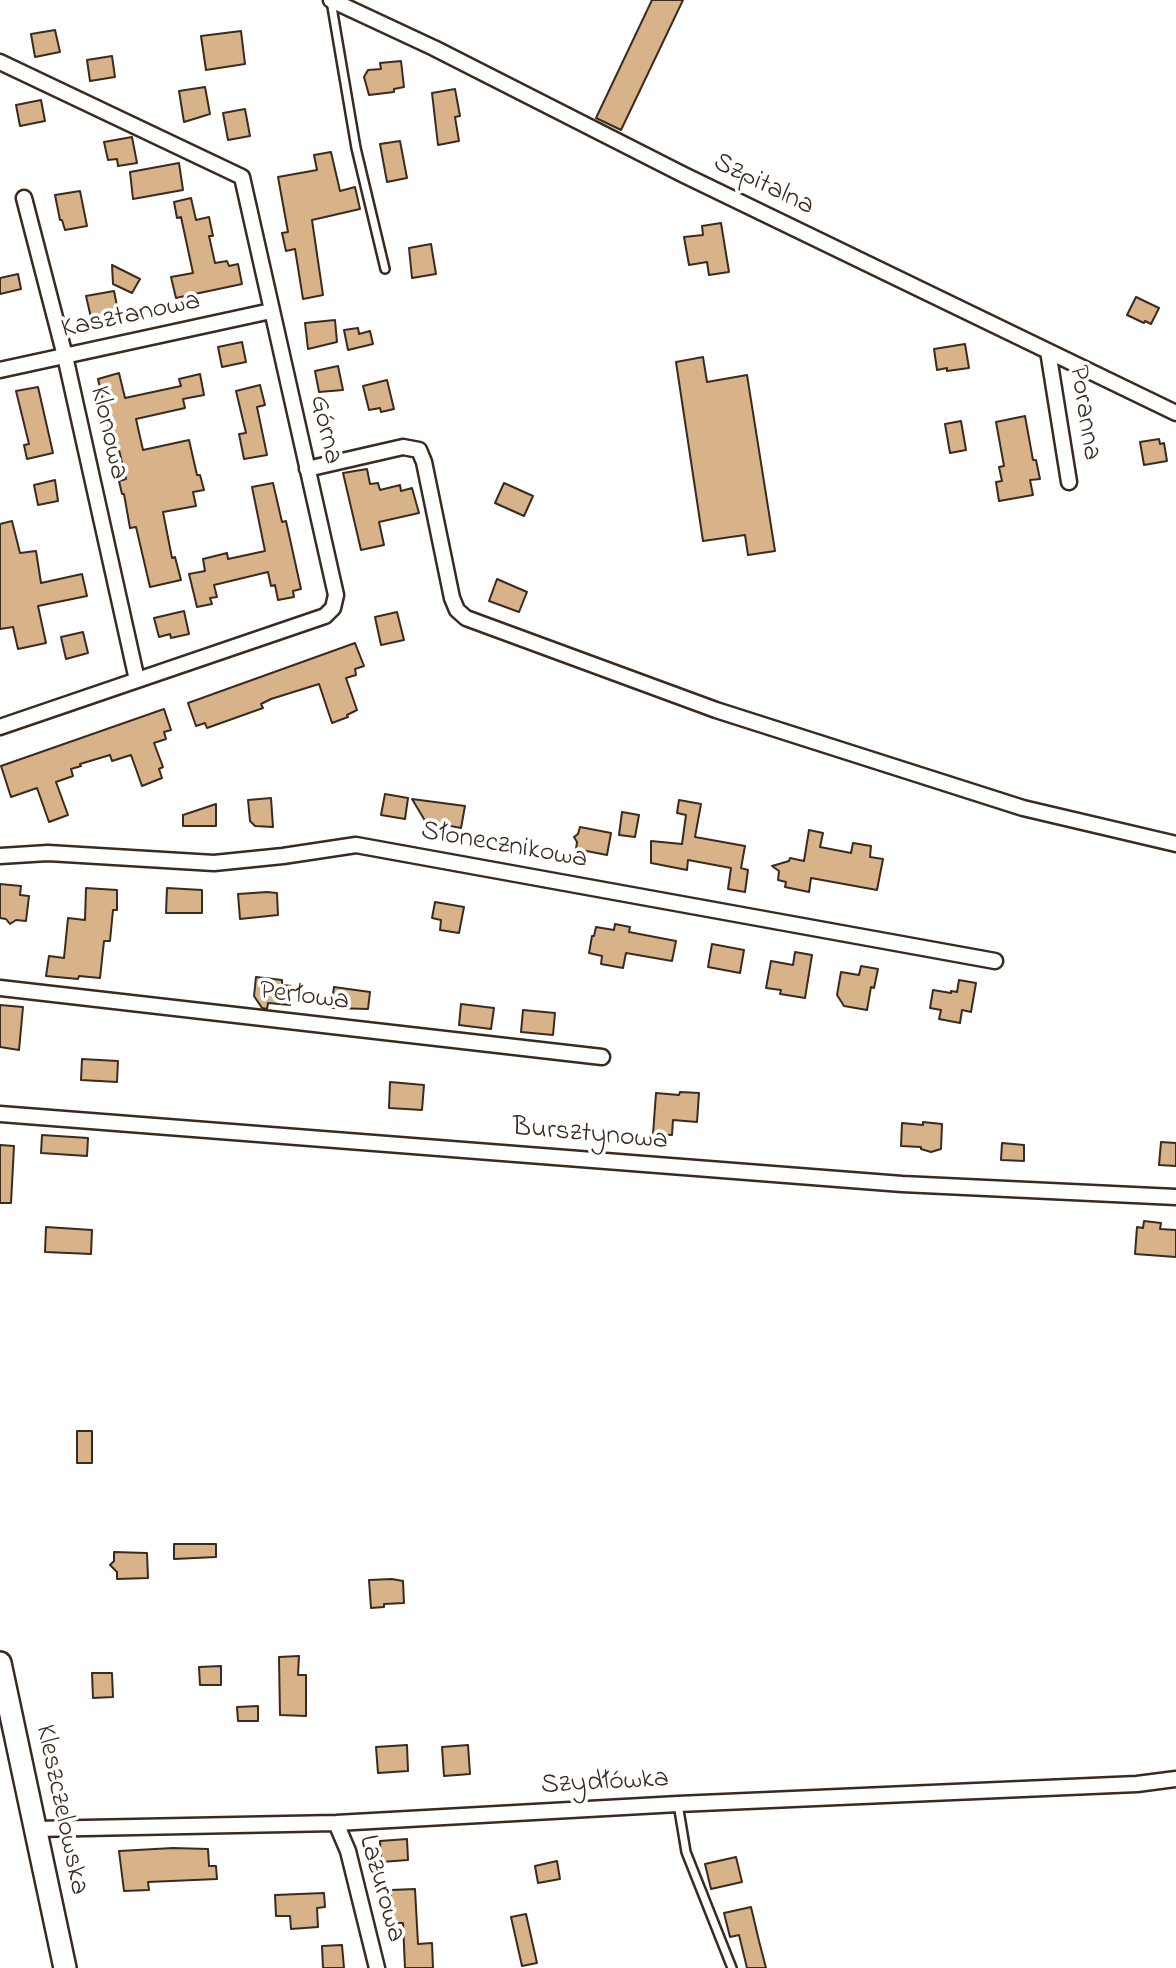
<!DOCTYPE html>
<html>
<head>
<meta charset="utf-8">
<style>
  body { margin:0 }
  canvas { display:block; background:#fff }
</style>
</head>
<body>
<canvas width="1176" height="1968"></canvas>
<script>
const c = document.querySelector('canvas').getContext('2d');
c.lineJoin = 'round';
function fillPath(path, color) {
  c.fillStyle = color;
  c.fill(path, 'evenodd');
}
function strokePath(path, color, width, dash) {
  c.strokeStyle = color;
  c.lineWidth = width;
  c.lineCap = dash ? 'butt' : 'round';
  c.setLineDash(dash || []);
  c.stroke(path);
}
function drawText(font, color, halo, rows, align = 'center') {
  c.font = font + ' "Indie Flower",sans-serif';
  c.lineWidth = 7;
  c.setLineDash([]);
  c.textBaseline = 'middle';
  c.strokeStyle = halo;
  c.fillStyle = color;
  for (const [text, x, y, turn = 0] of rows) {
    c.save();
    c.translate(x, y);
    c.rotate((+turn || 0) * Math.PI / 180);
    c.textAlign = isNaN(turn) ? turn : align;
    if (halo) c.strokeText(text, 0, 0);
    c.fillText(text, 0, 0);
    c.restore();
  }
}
const building = new Path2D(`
  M652 0H683L621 130 596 118Z
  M55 30 60 52 35 57 31 34Z
  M241 31 245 64 206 70 201 36Z
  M112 56 115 77 90 81 87 60Z
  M401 61 404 87 394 89V92L369 95 364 77 368 70 381 69 380 63Z
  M205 87 210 114 184 122 179 91Z
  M455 89 460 116 455 117 459 141 438 145 432 93Z
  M41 100 45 121 20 126 16 105Z
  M245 109 250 136 228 140 223 113Z
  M132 137 137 163 118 166 117 159 108 160 104 142Z
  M400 141 407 178 387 182 380 144Z
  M331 152 340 191 355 187 360 209 312 220 323 295 303 299 295 249 286 251 282 233 288 232 278 177 317 170 314 155Z
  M179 163 183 190 133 199 130 172Z
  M80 191 87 226 65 230 62 220H60L55 195Z
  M191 198 196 220 209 217 213 236H209L215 263 227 261 229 266 238 264 242 284 176 298 171 277 193 273 181 217 177 218 174 202Z
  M721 223 729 272 709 275 707 262 689 265 684 237 703 235 702 226Z
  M431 244 436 274 412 278 409 248Z
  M112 265 140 279 132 293 113 284Z
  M18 274 21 289 0 294V278Z
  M114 291 119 316 92 322 86 296Z
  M1136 297 1159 308 1151 324 1145 321 1144 323 1127 315Z
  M335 320 337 342 308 349 305 323Z
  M358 328 359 334 370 331 373 344 348 350 344 330Z
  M242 342 246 362 222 367 218 347Z
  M965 344 969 368 947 371V368L937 370 934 349Z
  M703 357 707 382 747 375 775 551 748 555 745 535 703 541 676 362Z
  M338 366 343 390 319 392 315 371Z
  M119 373 125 398 181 386 179 379 200 374 204 395 183 399 185 408 136 419 143 450 189 440 197 475H200L204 490 193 492 196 506 163 512 172 558 175 557 181 580 150 587 136 527 130 528 124 494H122L119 481 126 479 119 450 114 451 98 379Z
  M387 380 394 409 381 412 380 408 369 410 363 386Z
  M260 385 265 405 257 407 267 455 244 459 239 434 246 433 236 391Z
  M38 387 53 453 27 459 24 445 29 444 16 391Z
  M1025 416 1033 460H1036L1040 479 1030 480 1033 495 999 501 996 482 1002 481 999 467 1004 466 996 422Z
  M961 421 966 450 950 453 945 424Z
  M1159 439 1160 444 1164 443 1167 461 1144 465 1140 442Z
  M367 469 370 484 378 483 380 490 400 485 401 491 412 488 419 513 379 522 384 545 361 550 343 473Z
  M55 480 58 501 38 505 34 485Z
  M273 483 282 522 286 521 301 589 293 591 294 597 278 600 275 585 271 586 268 572 214 585 217 597 210 598 212 604 197 607 189 574 205 571 203 559 227 553 228 559 265 551 252 487Z
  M504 483 533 496 524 516 495 503Z
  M12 521 20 553 36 551 41 583 82 574 87 596 38 606 46 643 18 649 13 627 0 629V524Z
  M497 579 527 592 519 612 489 601Z
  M184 611 189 634 171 638 170 634 159 637 154 618Z
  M397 612 404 640 381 645 375 617Z
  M83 632 88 653 66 659 61 637Z
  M355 643 364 666 355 669 356 675 346 678 357 710 347 715 348 717 332 723 319 684 271 699 261 704 263 708 207 728 205 723 196 726 188 703Z
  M164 709 171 730 164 732 166 739 154 743 163 767 159 769 162 778 142 786 131 755 112 761 110 755 80 764 81 766 71 769 73 776 56 782 68 815 49 822 37 788 11 797 1 766Z
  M385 794 408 798 405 819 381 815Z
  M271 798 273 827 255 826 250 821 248 800Z
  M412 799 465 806 461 828 445 825 436 830 430 829Z
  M679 800 701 804 695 837 745 846 741 868 748 870 745 892 728 889 731 868 688 860 687 870 651 863V841L682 844 686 815 677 813Z
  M216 804V826H183V815Z
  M622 812 639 815 635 837 619 835Z
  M580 827 611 833 607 855 576 849 577 842 574 837 578 834Z
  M809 830 823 833 820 847 851 853 853 843 871 846 870 857 883 859 877 890 811 878 809 892 785 887 786 882 778 880 779 871 772 866 789 861 790 858 804 861Z
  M0 884 21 886 20 895 29 896 26 921 16 920 10 924 6 919 0 918Z
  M86 888 117 890V910H113L110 941H104L100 978 79 976 78 979 46 976 49 956 64 958 68 918 85 920Z
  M167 888 202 890V913H166Z
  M267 892 277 893 278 915 240 919 238 894Z
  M435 902 464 907 459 933 440 930 441 920 432 918Z
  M615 924 630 927 629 932 676 941 672 961 626 953 623 968 601 964 602 956 589 953 592 936H594L596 927 614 930Z
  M712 944 744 950 740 973 708 967Z
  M795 952 812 955 805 998 780 994 781 990 766 988 771 961 793 965Z
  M861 966 878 969 874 988 871 987 867 1010 844 1006 837 995 841 972 859 975Z
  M256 977 282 980V985L292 986 290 1005 268 1003 267 1009 262 1008 254 996Z
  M959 980 976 983 971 1012 962 1010 960 1023 939 1019 941 1010 930 1008 933 990 951 993V991L957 992Z
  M334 987 370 992 368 1009 331 1008Z
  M461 1004 494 1008 491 1029 459 1025Z
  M0 1005 23 1007 19 1050 0 1047Z
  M523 1010 555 1013 553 1035 521 1032Z
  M82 1059 118 1061 117 1082 81 1080Z
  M390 1082 424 1085 422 1110 389 1108Z
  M680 1092 699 1093 697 1122 673 1120 672 1135 653 1134 656 1093 679 1095Z
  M923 1122 942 1124 941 1149 931 1152 921 1149V1147L901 1146 902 1123 923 1125Z
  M42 1135 88 1138 87 1156 41 1153Z
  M1161 1142 1176 1143V1166L1159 1165Z
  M1002 1143 1024 1145V1161L1001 1160Z
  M0 1145 14 1146 11 1203H0Z
  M1144 1221 1161 1223 1160 1229 1176 1230V1257L1135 1254 1137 1227 1143 1228Z
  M46 1227 92 1230 91 1254 45 1252Z
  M77 1431H92V1463H77Z
  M174 1544H216V1557L174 1559Z
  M114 1552 147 1553 148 1578 117 1579V1572L110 1565 114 1561Z
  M392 1579 403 1581 404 1603 384 1604V1607L371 1608 369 1580Z
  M299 1656 298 1675H306V1716L280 1715 279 1657Z
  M221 1666V1685H200L199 1667Z
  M92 1673H112L113 1697 93 1698Z
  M258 1706V1721H238L237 1707Z
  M407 1745 408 1771 378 1773 376 1747Z
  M468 1745 470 1774 444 1776 442 1747Z
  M407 1839 408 1860 381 1862 380 1841Z
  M173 1848 208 1849 209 1866H216L217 1879 148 1882 149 1890 124 1891 119 1851Z
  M736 1857 742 1882 711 1889 705 1864Z
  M557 1861 560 1879 538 1883 535 1866Z
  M415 1889 418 1944 432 1943 433 1968H405L403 1923H391V1890Z
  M324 1893 325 1907 317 1908 318 1927 291 1929 290 1916H276L275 1895Z
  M751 1907 759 1941 766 1968H747L739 1935 730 1937 724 1913Z
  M526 1914 537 1963 522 1966 511 1917Z
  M342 1945 344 1968H323L322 1946Z`);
fillPath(building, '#d8b389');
strokePath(building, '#3b2a1e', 2);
const lane = new Path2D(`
  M331 1 356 148 385 269
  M678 1804 686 1852 732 1968`);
const street = new Path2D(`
  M331 0 434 48 684 175 1176 413
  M0 62 242 177 336 595 333 608 325 616 0 727
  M24 198 65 356 137 680
  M1048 351 1069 482
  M0 370 271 311
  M307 469 403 447 419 450 424 462 452 598 457 610 466 618 716 710 1023 808 1176 844
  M0 856 48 853 214 863 283 856 356 845 995 961
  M0 988 602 1057
  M0 1114 902 1184 1176 1197
  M336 1823 348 1851 377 1968
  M35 1829 336 1823 678 1804 1137 1784 1176 1779`);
const secondary = new Path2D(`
  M0 1663 65 1968`);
strokePath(lane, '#3b2a1e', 12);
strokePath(street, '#3b2a1e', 19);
strokePath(secondary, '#3b2a1e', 26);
strokePath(lane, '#fff', 7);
strokePath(street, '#fff', 14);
strokePath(secondary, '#fff', 21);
drawText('28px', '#3b2a1e', '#fff', [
  ["Szpitalna",763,186,26],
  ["Kasztanowa",131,317,-12],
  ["Poranna",1083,413,81],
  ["Górna",324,430,77],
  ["Klonowa",107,433,77],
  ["Słonecznikowa",504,847,10],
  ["Perłowa",304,998,7],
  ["Bursztynowa",590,1136,5],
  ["Szydłówka",605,1784,-3],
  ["Kleszczelowska",60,1810,78],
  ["Lazurowa",380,1889,74]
]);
</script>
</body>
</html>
